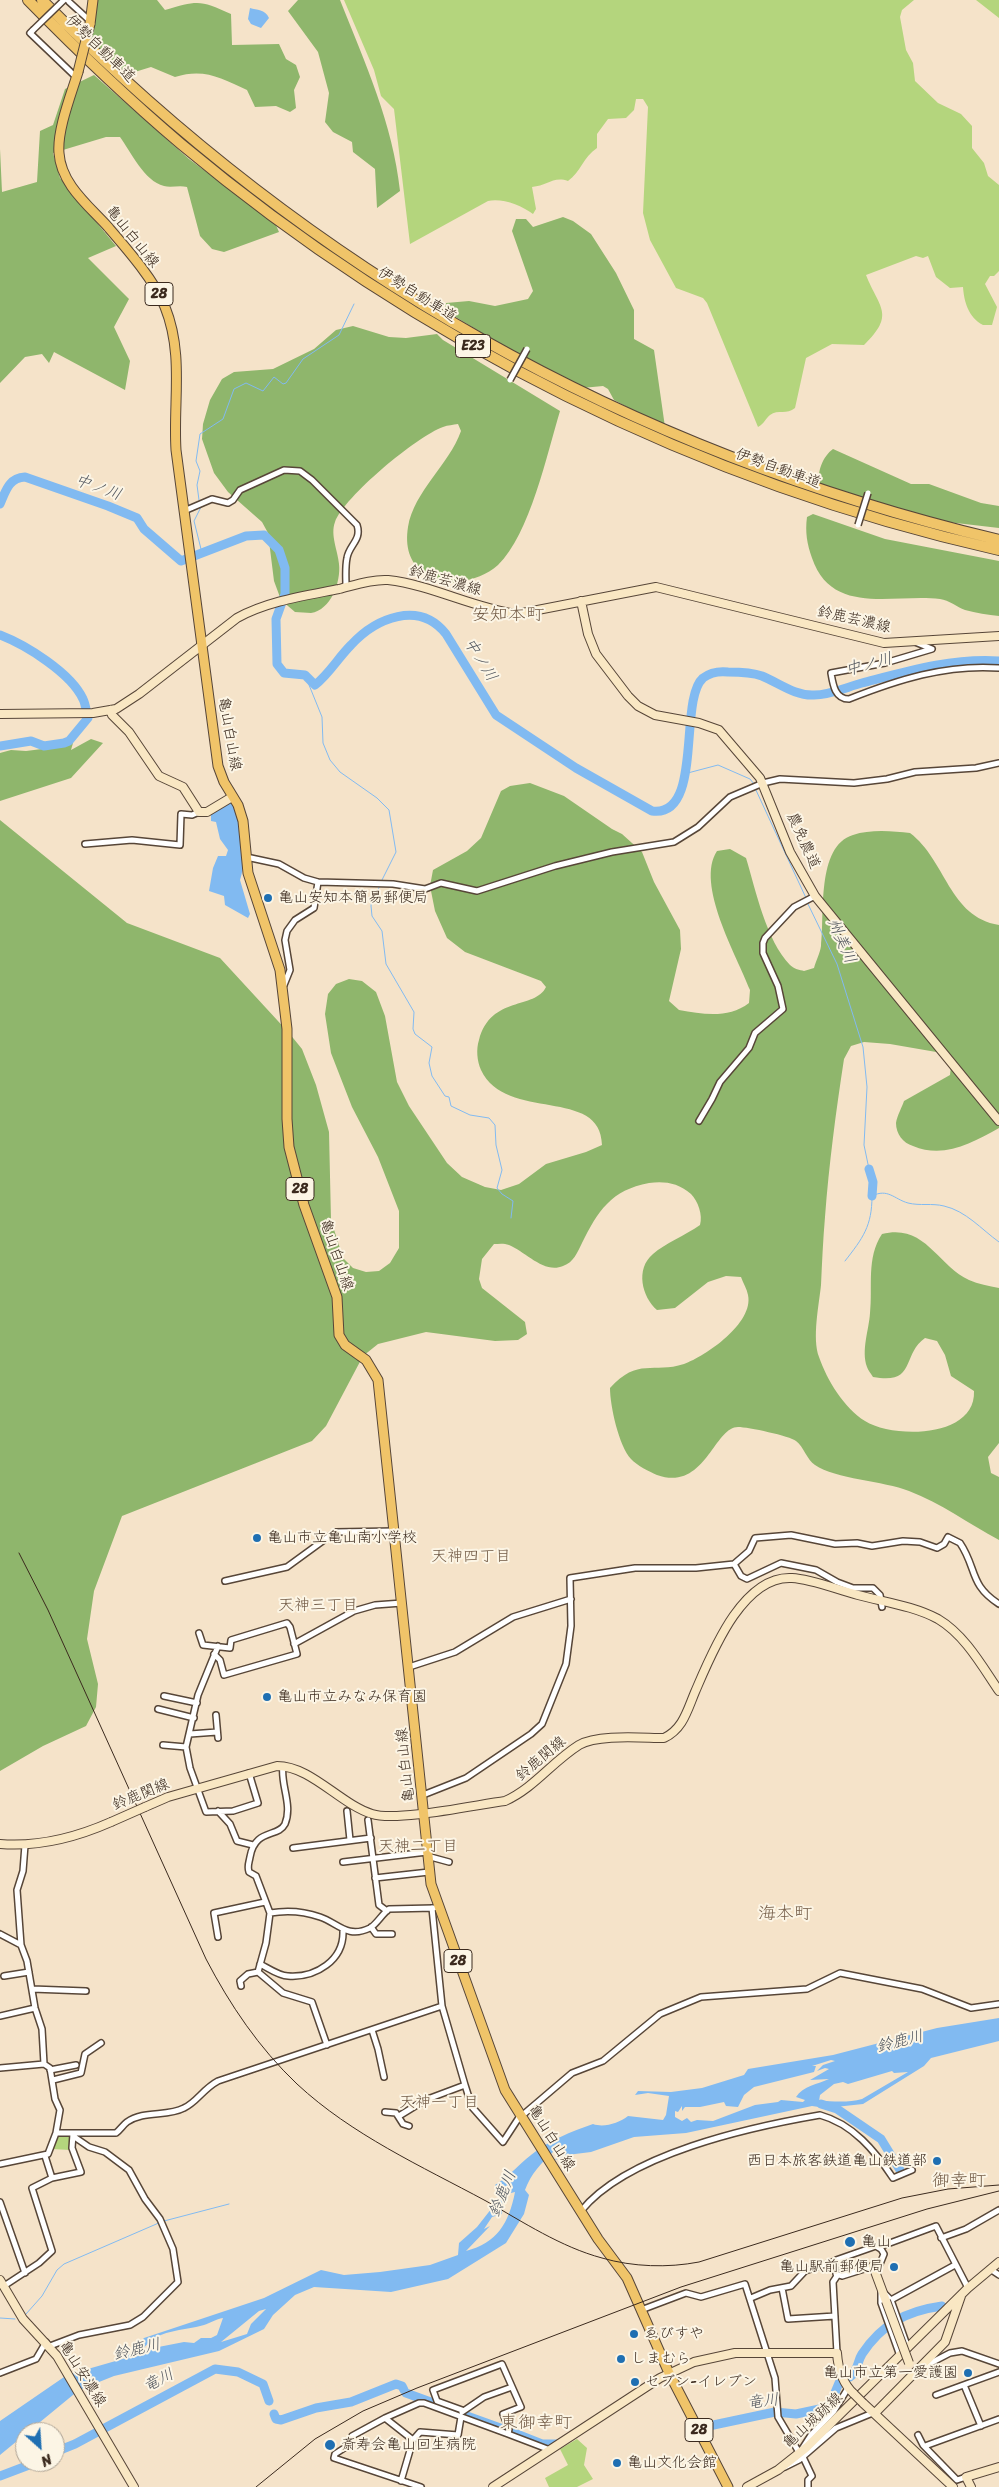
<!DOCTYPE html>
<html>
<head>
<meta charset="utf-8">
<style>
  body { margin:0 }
  #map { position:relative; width:999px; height:2487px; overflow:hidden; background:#f5e3c9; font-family:Sriracha,sans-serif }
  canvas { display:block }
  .north { position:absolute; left:15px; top:2422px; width:50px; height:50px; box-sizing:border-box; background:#fcf5e5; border:1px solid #afa495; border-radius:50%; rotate:154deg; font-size:14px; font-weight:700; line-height:20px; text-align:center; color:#3b2a1e }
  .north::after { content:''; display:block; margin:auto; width:18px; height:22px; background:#1f6fb2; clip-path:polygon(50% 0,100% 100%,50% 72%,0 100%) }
</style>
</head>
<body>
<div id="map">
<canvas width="999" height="2487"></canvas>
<div class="north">N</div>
</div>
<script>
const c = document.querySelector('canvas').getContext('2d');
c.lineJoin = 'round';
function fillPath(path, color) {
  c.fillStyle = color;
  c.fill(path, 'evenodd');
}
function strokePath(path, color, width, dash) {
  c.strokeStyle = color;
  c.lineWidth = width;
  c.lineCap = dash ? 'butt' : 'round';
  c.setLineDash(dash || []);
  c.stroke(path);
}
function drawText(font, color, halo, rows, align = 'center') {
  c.font = font + ' Sriracha,"Klee One",sans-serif';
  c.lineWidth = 4;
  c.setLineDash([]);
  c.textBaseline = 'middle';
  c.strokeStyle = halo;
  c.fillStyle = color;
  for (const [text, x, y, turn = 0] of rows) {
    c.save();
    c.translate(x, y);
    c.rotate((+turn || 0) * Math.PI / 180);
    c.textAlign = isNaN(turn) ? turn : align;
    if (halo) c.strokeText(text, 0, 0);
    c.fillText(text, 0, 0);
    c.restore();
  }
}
fillPath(new Path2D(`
  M344 0H914L902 10 900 17 906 50 913 63 915 81 938 103 961 114 972 126V148L984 163 988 176 999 185V271L994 276H990L985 284 997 307 992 325H983C968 317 964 301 963 287L950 288 936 277 928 256 923 258 916 256 866 275C879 308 896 314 864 345L832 344 806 358 795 408C787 415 778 409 770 415 766 418 764 424 758 427L707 303 703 298 676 288 650 240 643 213 648 107 643 99H636L634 110 626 118 608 119 597 134V148C583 157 581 172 568 181 553 176 547 186 532 187L536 209 533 214C521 205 502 198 488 201L410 244 394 109 381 96 374 70Z
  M976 0H999V18Z
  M58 2135 71 2137 70 2150 52 2149Z
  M577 2439 587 2448 584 2465 593 2479 577 2487H549L545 2478 568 2465 560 2449Z`), '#b4d57d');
fillPath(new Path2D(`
  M98 0H157L165 10C198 0 201 0 231 14L232 45 279 44 286 59 296 65 300 77 294 90 296 108 290 112 276 106 255 107 247 90C221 78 204 68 175 77L151 67 125 75 89 41Z
  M298 0H340C365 63 393 124 400 191L377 208 375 169 353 152 352 142 333 132 325 122 329 93 318 52 288 11Z
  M94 75 189 159 275 223 279 232 224 252 212 249 200 236 187 187C179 185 171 188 164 186 144 181 131 152 120 137H106L53 153 60 178 116 246 88 258 129 299 114 327 130 361 125 390 54 352 49 363 42 354 25 357 0 383V149L2 192 37 182 40 131 53 125 65 89Z
  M563 217 573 221 591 234 616 273 634 310V339L654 350 665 427 614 400 608 389 603 386 582 388 525 359 454 316 445 308 446 303 469 301 495 306 528 299 533 291 512 231 516 219H526L533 227Z
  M353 326 389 337 406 338 437 334 443 340 560 411C547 454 530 534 498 565 487 575 473 579 460 582 447 584 434 582 424 574 409 562 405 546 408 527 414 491 449 465 461 431L458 424C453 425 448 425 443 427 417 436 344 497 335 522 330 535 338 551 339 564 341 582 331 610 311 613 306 613 300 612 295 612L281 600 274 581 268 533 262 522 228 492 214 473 202 439 203 424 210 400 222 379 234 372 273 369 314 349 336 330Z
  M833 449 911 484H929L981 503 999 506V528L939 521 820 485C816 473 823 456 833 449Z
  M813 514 885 539 999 561V616C988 615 976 613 965 610 957 607 949 600 940 599 895 593 832 617 812 558 807 544 805 532 807 517Z
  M91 739 103 743 71 778 0 801V753L11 750 26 751 50 748 73 743 71 750Z
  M530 783 564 796 612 829 622 834 642 852 654 882 680 930 681 949 669 1001 679 1010C703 1014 728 1019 749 1003L750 990C737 956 695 884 717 851L730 849 746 858C756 891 766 940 790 965 794 969 800 970 804 971L814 968C816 961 820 953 821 946 825 915 816 846 853 835 870 829 893 831 910 833 946 860 949 917 999 925V1128C972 1143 944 1159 913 1146 903 1143 896 1134 896 1123 897 1116 902 1107 904 1101L950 1075 951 1066 942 1053 890 1044 864 1042 851 1046 844 1059C836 1111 829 1164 825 1217 823 1240 822 1263 821 1285 819 1305 812 1338 819 1357 827 1380 844 1408 865 1421 894 1439 976 1438 974 1391L951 1376 945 1355 937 1341 925 1338C901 1355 917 1385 873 1377 871 1374 868 1370 867 1367 861 1350 869 1330 870 1313 873 1287 866 1258 882 1234 925 1223 937 1265 969 1280 978 1284 989 1286 999 1288V1443L988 1457 991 1473 999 1477V1540C969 1524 941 1503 909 1491 884 1481 835 1479 815 1465 807 1460 804 1447 796 1441 790 1436 748 1427 738 1427 714 1427 705 1492 657 1475 650 1472 636 1465 631 1459 619 1446 610 1406 610 1388 638 1357 653 1374 684 1364 706 1356 754 1323 748 1295 747 1289 743 1283 741 1277L726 1276 708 1282 675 1308 657 1310C642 1297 635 1269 653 1254 664 1244 686 1235 700 1225 703 1215 698 1201 691 1194 678 1183 665 1181 649 1183 611 1190 598 1211 582 1243 577 1253 574 1262 563 1266 544 1274 526 1252 509 1245 504 1243 498 1244 494 1244L482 1259 479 1279 482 1288 525 1322 527 1334 518 1340 495 1341 426 1332 378 1344 363 1356 326 1426 312 1441 122 1516 94 1591 87 1639 98 1684 96 1707 86 1726 43 1746 0 1771V820L127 923 220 958 289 1033 302 1049 316 1085 329 1132 331 1220 343 1258 353 1268 366 1272 379 1271 390 1263 399 1248V1211L378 1157 352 1107 331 1053 325 1014 328 994 336 984 349 979 362 981 376 992 385 1016 397 1082 409 1106 447 1163 462 1177 485 1187 501 1190 519 1184 546 1164 586 1152 602 1145C601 1086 506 1123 481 1070 477 1061 476 1049 479 1040 491 995 535 1010 546 987L541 981 465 952 447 938 435 911 430 886 433 870 467 851 481 838 501 791 510 786Z`), '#8fb66c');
fillPath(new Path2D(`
  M250 8C257 10 265 9 269 18L261 28 251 24 248 19Z
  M230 802H233C242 821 247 862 240 880L250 914 248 918 225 905 224 896 209 891 213 868 218 856H226L228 850 220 839 216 822 211 821V814Z
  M999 2018V2041L931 2058 924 2066 863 2104 826 2108 812 2106 686 2133 634 2137 591 2152 567 2155 555 2160 560 2153 553 2152C541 2163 531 2174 525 2190L529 2195 524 2214 506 2243 448 2279 391 2292 314 2287 295 2295 273 2315 264 2329 219 2351 114 2376 79 2390 0 2455V2421L67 2375 126 2358 144 2338 264 2298 321 2270 344 2275 380 2272 430 2265 458 2255 459 2243 477 2227 499 2199 495 2185C511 2175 518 2165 531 2155 549 2140 571 2132 593 2124 604 2128 619 2123 628 2116L663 2120 666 2115 669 2096 648 2093 635 2095 638 2091 671 2092 702 2088 744 2075 748 2069 833 2055 937 2028ZM831 2060 835 2061 823 2065 817 2071 825 2068 829 2069 810 2080 829 2079C818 2084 803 2086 796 2097L805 2100 803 2102 781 2100 778 2102 755 2105 713 2121 697 2120 691 2122 687 2118 682 2121 675 2117V2111L678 2112 682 2106V2111L685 2107H700L724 2102 726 2106 738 2107 744 2095 754 2087 814 2072 816 2066H812ZM892 2071 894 2073 908 2072 862 2099C849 2103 832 2101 819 2101L820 2095 834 2084 843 2082 848 2084ZM503 2191 507 2194 515 2192C509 2223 497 2243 466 2251L490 2226 484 2229 492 2217 502 2214ZM266 2309 251 2324 247 2334 221 2342 259 2311ZM223 2318 217 2335 211 2338H201L194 2343 184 2342 143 2350C155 2329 184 2331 204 2325 210 2323 216 2319 223 2318Z`), '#81baf1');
strokePath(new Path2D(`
  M199 500 197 485 200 471 196 461 200 434 223 419 234 389 246 383 263 391 274 377 283 384 286 383 303 359 339 335 354 304
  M201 507 194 521 202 553
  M305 675 322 717 323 743 330 760 340 772 377 798 389 810 396 852 381 882
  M684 774 718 765 750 779 754 784
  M755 788 806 898
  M380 886 372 899 371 906 372 916 382 931 386 964 414 1012 413 1029 415 1034 432 1047 429 1063 432 1076 445 1096 449 1097 451 1106 470 1115 489 1118 495 1125 496 1145 502 1170 497 1188 502 1194 513 1201 511 1218
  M807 902 837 964 863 1047 867 1087 864 1145 869 1169
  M845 1261C863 1238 872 1226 872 1196 888 1188 894 1199 908 1203 920 1206 932 1203 944 1206 966 1211 981 1229 999 1242
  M164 2221 229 2204
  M26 2314 42 2296 57 2270 64 2264 161 2222
  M0 2318 15 2319`), '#81baf1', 1);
strokePath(new Path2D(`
  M0 504C6 490 9 478 25 477L108 506 137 518 144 529 181 561 246 536 264 535 279 550 285 568V594L276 619 277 664 284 673 305 675 315 685C329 674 338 658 351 645 376 618 419 600 446 634L496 715 576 768 652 811C704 818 678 700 703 678 711 672 719 671 728 672 739 672 751 672 762 676 779 683 795 696 814 695 830 695 847 687 862 683 908 671 951 658 999 661
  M0 635C26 645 71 673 83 699 86 705 86 712 88 718L69 741 64 743 44 746 31 741 0 746
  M869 1169 873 1182 872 1196
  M821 2104 837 2109 881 2139 900 2170
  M850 2377C858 2371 857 2362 862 2354 882 2324 906 2311 942 2306
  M406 2393 458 2412
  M274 2414 276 2419 281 2420 316 2408 351 2402 396 2384 402 2386 404 2390
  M467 2416 503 2429
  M704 2427 775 2412 796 2414 829 2407 839 2383
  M514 2433 542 2444H556
  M55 2452 75 2444 215 2369 238 2372 263 2384 269 2401
  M0 2476 37 2462`), '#81baf1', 9);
const street = new Path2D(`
  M67 0 90 21
  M33 30 30 33 76 77
  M184 511 212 499 228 503 233 500 240 490 284 470 300 471 312 480 357 525C362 540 349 545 347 558 345 568 346 578 346 587
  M915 642 932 649 885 663 831 673C833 685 835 699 849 699 897 680 946 664 999 668
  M85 844 132 840 180 845 181 814 192 815 199 812
  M246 860 251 858 279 864 304 878 318 882 393 884 425 889 441 883 477 891 555 866 612 852 674 842 698 827 730 797 763 783 780 779 854 783 887 779 915 772 976 768 999 763
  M284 985 290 970 285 940 287 931 295 920 314 908 318 882
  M699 1121 712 1099 720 1082 749 1048 755 1033 783 1009 778 986 763 953V943L765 938 794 907 815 896
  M734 1564 741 1576 747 1579 781 1563 816 1570 837 1582 853 1588H873L880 1595 882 1607
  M225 1581 287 1567 335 1532 395 1531
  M199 1633 203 1645 230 1648 231 1640 287 1623 290 1627 297 1654 224 1675 220 1660 214 1654
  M294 1644 354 1611 375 1605 402 1603
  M218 1646 198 1695 186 1747 190 1768 206 1812 233 1811 258 1803 249 1773
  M409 1667 455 1652 513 1617 571 1599
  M164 1696 197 1703
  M158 1709 194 1718
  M216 1715 218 1738
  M190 1734 217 1732
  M163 1745 186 1747
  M283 1766C280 1784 293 1805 285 1824 278 1838 255 1828 250 1857 249 1863 247 1866 249 1872L256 1876 270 1913 266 1943 258 1972 283 1993 312 2002 327 2045
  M423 1795 466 1778 531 1734 542 1724 566 1664 571 1626 570 1578 635 1568H696L734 1564 749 1551 755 1538 791 1535 835 1544 857 1543 872 1546 903 1541 920 1542 937 1548 944 1544 948 1537 960 1543C977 1568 969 1585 999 1604
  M218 1811 230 1824 237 1841 253 1845
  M347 1811 350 1840
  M368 1820 379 1905 387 1911
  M293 1848 371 1838
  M427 1856 449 1862
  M343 1862 427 1852
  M375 1878 429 1872
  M432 1908 442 2006 465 2085 472 2107 503 2142 518 2119 572 2073 603 2061 660 2014 701 1997 807 1989 840 1973 922 1989 971 2008 999 2004
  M270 1913C287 1910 303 1911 320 1917 338 1923 347 1939 370 1928 377 1924 382 1914 389 1909L434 1908
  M371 1927 376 1934H392
  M0 1934 21 1945
  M218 1937 214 1913 265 1902
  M260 1964C268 1968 279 1976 288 1976 316 1978 344 1960 343 1931
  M4 1976 29 1972
  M241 1986 240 1981 248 1974 258 1972
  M32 1989 86 1991
  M0 2016 35 2008
  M372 2030 378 2049 384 2077
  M0 2068 44 2064
  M50 2070 76 2065
  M53 2080 81 2073 85 2054 101 2043
  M385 2112 396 2113 403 2124 409 2126
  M399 2116 425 2100 465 2085
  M56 2133H116C120 2130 123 2125 127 2122 144 2110 167 2117 184 2108 197 2102 203 2089 218 2081L442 2006
  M0 2164 48 2154 56 2133 60 2110 55 2099 50 2068 44 2064 42 2029 35 2008 27 1961 21 1945 17 1890 23 1871 25 1845
  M52 2178 81 2172 72 2148 73 2134
  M0 2202 25 2273
  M581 2211C627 2154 750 2127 820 2115 853 2124 875 2151 893 2178L912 2170
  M941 2238 966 2229 999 2210
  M876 2246 881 2249 884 2254 880 2264 842 2276 836 2274V2260Z
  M879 2247 936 2226 968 2288
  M990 2269 999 2275
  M837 2276 833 2282 837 2353
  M4 2286 39 2263 52 2251 32 2188 52 2178 45 2156
  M782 2288 788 2319 835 2316
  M751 2298 770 2290 791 2286 805 2271 835 2261
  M891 2300 955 2265
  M641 2310 686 2293 701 2297 745 2284 775 2378 778 2417 800 2454
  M50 2346 79 2335 130 2325 143 2317 178 2282 173 2249 160 2219 145 2199 129 2170 105 2152 89 2147 73 2136
  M900 2356 881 2303V2290L891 2300 908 2348
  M921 2368 950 2353 962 2351 999 2364
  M0 2373 36 2359 46 2342
  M964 2385 981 2426
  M936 2395 999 2372
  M462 2410 437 2401 433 2390 502 2364 521 2407 503 2414 509 2429 508 2434 550 2450
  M462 2412 484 2397 512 2387
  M385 2418 352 2436 349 2445 335 2454 334 2458 421 2487
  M918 2435 923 2445 957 2480 966 2477
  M413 2440 420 2432 458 2435 461 2417
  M925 2446 999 2419
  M802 2449 811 2435 834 2411 848 2388
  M803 2457 812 2476 808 2480V2487
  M785 2467 799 2460 836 2428 875 2412
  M401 2481 413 2440 385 2418 419 2403H424L508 2434`);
const secondary = new Path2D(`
  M581 601 588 634 596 654 628 696 638 706 655 715 699 723 719 730 760 778 790 852 815 896 999 1121
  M110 710 112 715 129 732 159 776 183 787 199 812H207L232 797
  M0 714 93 713 116 709 139 694 237 618C268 601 304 596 339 589 355 585 372 579 388 580 432 585 473 608 517 614L656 587 884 643 999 636
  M145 1807 168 1797 277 1766C311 1766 340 1804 372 1814 397 1822 475 1805 505 1801 534 1788 552 1762 579 1745 598 1734 642 1738 664 1738 683 1729 687 1711 695 1692 711 1655 742 1575 792 1578 812 1579 838 1590 858 1595 884 1602 914 1606 938 1619 965 1635 982 1666 999 1691
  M0 1844C37 1847 77 1837 111 1822
  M873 2266 886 2301
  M0 2280 23 2319 57 2356 134 2487
  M863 2403 953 2487
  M876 2412 945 2342 961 2296
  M493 2487 660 2378 694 2362 735 2353H837C838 2368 842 2383 854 2394
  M747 2487 778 2470 807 2447 968 2288 999 2262
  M971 2487 966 2477 999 2467`);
const primary = new Path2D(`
  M90 24 93 0
  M78 72C71 95 57 130 59 153 61 184 88 205 108 227 127 249 155 281 165 307 184 354 173 402 176 450L218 766 224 782 238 805 243 821 248 873 280 970 287 1029V1119L289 1147 304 1205 337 1297 339 1335 345 1345 366 1360 378 1380 431 1884 505 2090 598 2239 627 2278 669 2373 728 2487`);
const highway = new Path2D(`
  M28 0C77 50 128 99 181 144 416 341 700 483 999 550
  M42 0C311 273 626 451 999 540`);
strokePath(street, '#574638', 8);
strokePath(secondary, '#574638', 10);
strokePath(primary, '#574638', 11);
strokePath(highway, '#574638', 12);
strokePath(street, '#fff', 5);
strokePath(secondary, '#f9e7c3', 8);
strokePath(primary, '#f0c469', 9);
strokePath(highway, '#f0c469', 10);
strokePath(new Path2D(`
  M19 1553 48 1610 206 1959C230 2005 259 2048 297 2084 352 2135 421 2166 486 2201 523 2222 561 2247 602 2258 633 2267 668 2268 699 2262L902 2198 948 2189 999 2185
  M256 2487 315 2439 363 2411 417 2388 681 2287 927 2209 999 2191`), '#3b2a1e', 1);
const streetBridge = new Path2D(`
  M33 30 64 0
  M510 380 527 349
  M858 525 868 493`);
const secondaryBridge = new Path2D(`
  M111 1822 145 1807
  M886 2301 909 2363
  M854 2394 863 2403`);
const primaryBridge = new Path2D(`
  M78 72 90 24`);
strokePath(streetBridge, '#574638', 8, []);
strokePath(secondaryBridge, '#574638', 10, []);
strokePath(primaryBridge, '#574638', 11, []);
strokePath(streetBridge, '#fff', 5);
strokePath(secondaryBridge, '#f9e7c3', 8);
strokePath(primaryBridge, '#f0c469', 9);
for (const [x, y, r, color] of [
  [268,898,5,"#1f6fb2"],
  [257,1538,5,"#1f6fb2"],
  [267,1697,5,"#1f6fb2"],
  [937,2161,5,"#1f6fb2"],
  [850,2242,6,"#1f6fb2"],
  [894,2267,5,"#1f6fb2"],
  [634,2334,5,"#1f6fb2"],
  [621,2359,5,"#1f6fb2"],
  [968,2373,5,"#1f6fb2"],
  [635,2382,5,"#1f6fb2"],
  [330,2445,6,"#1f6fb2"],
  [617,2463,5,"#1f6fb2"]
]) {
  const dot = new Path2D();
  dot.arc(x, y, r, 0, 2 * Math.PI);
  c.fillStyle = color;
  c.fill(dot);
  strokePath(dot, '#fcf5e5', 2);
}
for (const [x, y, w] of [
  [159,294,28],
  [473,346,35],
  [300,1189,28],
  [458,1961,28],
  [699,2430,28]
]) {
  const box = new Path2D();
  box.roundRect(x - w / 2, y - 11.5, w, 23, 4);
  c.fillStyle = '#fcf5e5';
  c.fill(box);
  strokePath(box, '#3b2a1e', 1);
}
drawText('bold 14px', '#3b2a1e', null, [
  ["28",159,294],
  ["E23",473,346],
  ["28",300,1189],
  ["28",458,1961],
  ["28",699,2430]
]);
drawText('15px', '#3b2a1e', '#fcf5e5', [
  ["伊勢自動車道",100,49,44],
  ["亀山白山線",132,237,51],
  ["伊勢自動車道",417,295,32],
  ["伊勢自動車道",778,469,20],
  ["鈴鹿芸濃線",445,581,16],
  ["鈴鹿芸濃線",854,620,13],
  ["亀山白山線",229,734,80],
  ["農免農道",803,841,66],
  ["亀山白山線",336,1255,71],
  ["鈴鹿関線",541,1759,-40],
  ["亀山白山線",406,1765,-96],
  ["鈴鹿関線",141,1795,-22],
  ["亀山白山線",551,2138,58],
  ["亀山安濃線",82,2374,58],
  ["亀山城跡線",813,2421,-43]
]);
drawText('15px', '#3b2a1e', '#fcf5e5', [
  ["亀山安知本簡易郵便局",278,898],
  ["亀山市立亀山南小学校",267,1538],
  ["亀山市立みなみ保育園",277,1697],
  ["西日本旅客鉄道亀山鉄道部",927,2161,"right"],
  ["亀山",861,2242],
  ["亀山駅前郵便局",884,2267,"right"],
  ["ゑびすや",644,2334],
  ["しまむら",631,2359],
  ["亀山市立第一愛護園",958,2373,"right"],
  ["セブン-イレブン",645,2382],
  ["斎寿会亀山回生病院",341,2445],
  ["亀山文化会館",627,2463]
], 'left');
drawText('italic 16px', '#50555d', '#fcf5e5', [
  ["中ノ川",98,488,20],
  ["中ノ川",480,660,58],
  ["中ノ川",869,665,-15],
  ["州美川",841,941,66],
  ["鈴鹿川",900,2042,-14],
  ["鈴鹿川",503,2194,-68],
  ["鈴鹿川",137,2350,-13],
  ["竜川",159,2381,-27],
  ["竜川",763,2402,-7]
]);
drawText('16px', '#745d48', '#fcf5e5', [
  ["天神四丁目",471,1557],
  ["天神三丁目",318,1606],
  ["天神二丁目",418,1847],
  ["天神一丁目",439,2103]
]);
drawText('18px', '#745d48', '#fcf5e5', [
  ["安知本町",508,615],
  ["海本町",785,1914],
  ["御幸町",959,2181],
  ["東御幸町",536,2423]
]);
</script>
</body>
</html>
